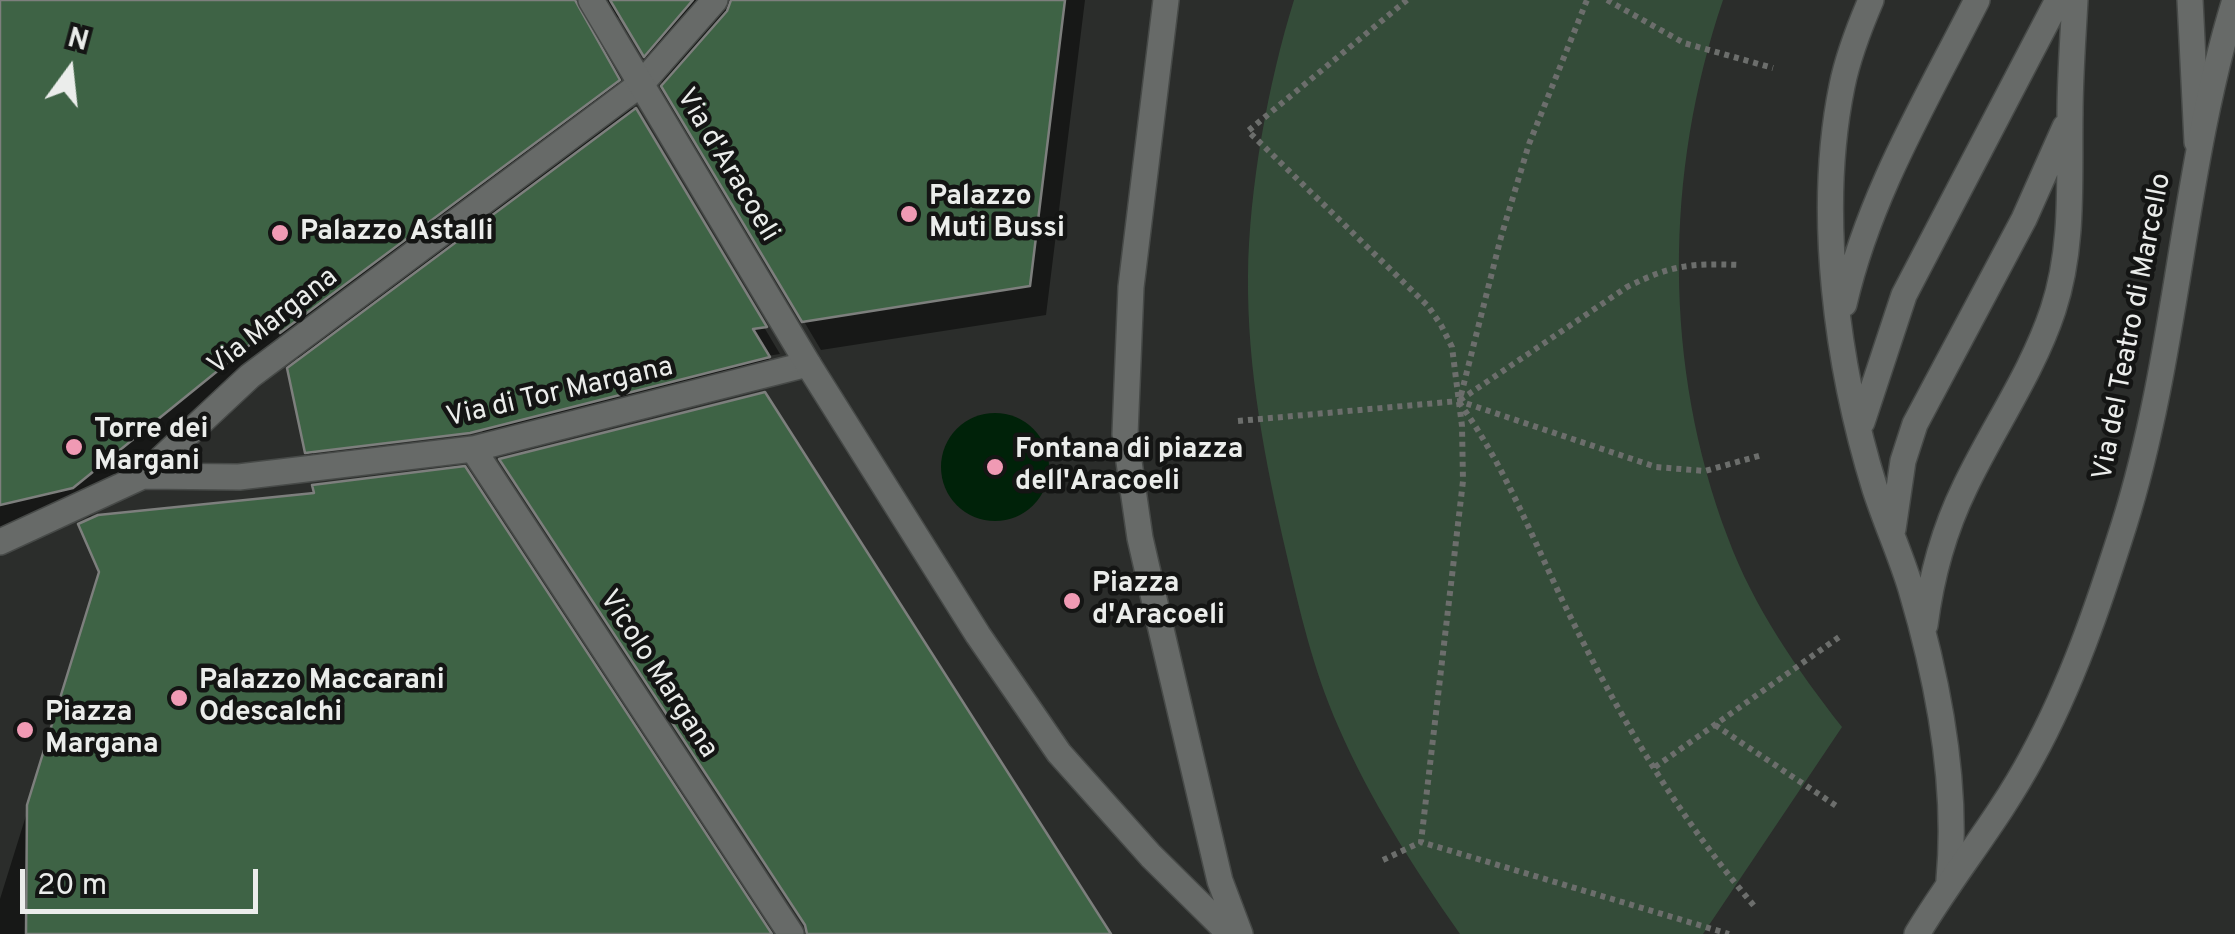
<!DOCTYPE html>
<html>
<head>
<meta charset="utf-8">
<style>
  body { margin:0 }
  #map { position:relative; width:2235px; height:934px; overflow:hidden; background:#2b2d2b; font-family:Overpass,sans-serif }
  canvas { display:block }
  .north { position:absolute; left:20px; top:20px; width:100px; height:100px; -webkit-text-stroke:8px #141514; paint-order:stroke; rotate:15deg; font-size:28px; font-weight:700; line-height:40px; text-align:center; color:#ebedeb }
  .north::after { content:''; display:block; margin:auto; width:35px; height:45px; background:#ebedeb; clip-path:polygon(50% 0,100% 100%,50% 72%,0 100%) }
  .scale { position:absolute; left:20px; top:869px; width:238px; height:45px; box-sizing:border-box; border:5px solid #ebedeb; border-top:0; padding-left:12px; font-size:30px; line-height:35px; white-space:nowrap; color:#ebedeb; -webkit-text-stroke:8px #141514; paint-order:stroke }
</style>
</head>
<body>
<div id="map">
<canvas width="2235" height="934"></canvas>
<div class="north">N</div>
<div class="scale">20 m</div>
</div>
<script>
const c = document.querySelector('canvas').getContext('2d');
c.lineJoin = 'round';
function fillPath(path, color) {
  c.fillStyle = color;
  c.fill(path, 'evenodd');
}
function strokePath(path, color, width, dash) {
  c.strokeStyle = color;
  c.lineWidth = width;
  c.lineCap = dash ? 'butt' : 'round';
  c.setLineDash(dash || []);
  c.stroke(path);
}
function drawText(font, color, halo, rows, align = 'center') {
  c.font = font + ' Overpass,sans-serif';
  c.lineWidth = 9;
  c.setLineDash([]);
  c.textBaseline = 'middle';
  c.strokeStyle = halo;
  c.fillStyle = color;
  for (const [text, x, y, turn = 0] of rows) {
    c.save();
    c.translate(x, y);
    c.rotate((+turn || 0) * Math.PI / 180);
    c.textAlign = isNaN(turn) ? turn : align;
    if (halo) c.strokeText(text, 0, 0);
    c.fillText(text, 0, 0);
    c.restore();
  }
}
fillPath(new Path2D(`
  M1294 0H1723C1664 174 1663 366 1728 538 1753 606 1798 671 1842 727L1703 934H1460C1414 868 1370 800 1338 726 1313 669 1300 612 1286 552 1265 461 1247 369 1248 276 1249 188 1268 84 1294 0Z`), '#344c39');
fillPath(new Path2D(`
  M941 467a54 54 0 1 1 108 0a54 54 0 1 1-108 0Z`), '#002209');
fillPath(new Path2D(`
  M0 0H1085L1046 315 821 350 625 21 608 12 592 23V39L780 354 767 356 783 384 486 460 323 479 308 452 300 362 294 352 90 517 0 538ZM482 429 483 434 313 454V449Z
  M102 572 769 934H0V899Z`), '#0007');
const building = new Path2D(`
  M0 0H575L620 80 280 333 278 322 73 488 0 505Z
  M610 0H693L644 57Z
  M731 0H1065L1030 286 802 322 661 86 727 11Z
  M636 108 767 327 753 329 770 357 470 433 305 453 287 368Z
  M765 392 1111 934H807L805 925 499 459Z
  M465 466 772 934H26L27 805 99 572 78 524 98 515 314 493 312 485Z`);
fillPath(building, '#3e6345');
strokePath(building, '#7d7f7d', 2.5);
const lane = new Path2D(`
  M1871 0C1859 28 1848 56 1842 86 1816 213 1837 367 1875 489 1886 523 1901 556 1911 589 1938 680 1958 785 1949 880
  M1844 304C1869 195 1927 99 1977 0
  M1862 422 1904 295 2058 0
  M473 449 791 934
  M143 476 239 477 473 449 808 364
  M1893 529 1903 461 1915 424 2024 219 2065 127
  M0 542 143 476 250 376 642 83
  M1925 625C1931 578 1944 530 1965 487 1993 428 2032 373 2053 310 2074 247 2069 180 2070 114 2070 76 2073 38 2075 0`);
const street = new Path2D(`
  M2190 0 2197 142
  M642 83 715 0`);
const secondary = new Path2D(`
  M591 0 808 364 978 635 1059 753 1151 856 1230 934
  M1166 0 1131 287 1125 434 1140 538 1161 629 1220 881 1240 934
  M1917 934C1953 874 1999 819 2032 757 2072 684 2099 604 2124 525 2178 354 2182 171 2235 0`);
strokePath(lane, '#474a48', 28);
strokePath(street, '#474a48', 28);
strokePath(secondary, '#474a48', 28);
strokePath(new Path2D(`
  M1407 0 1248 131 1428 306 1441 325 1452 347 1462 426 1463 481 1421 842 1729 934
  M1607 0 1684 43 1773 68
  M1461 395 1501 237 1529 144 1587 0
  M1460 400 1627 287C1671 265 1691 263 1740 265
  M1459 402C1503 464 1526 523 1558 591 1611 703 1674 812 1755 907
  M1238 421 1459 401 1656 467 1705 471 1762 455
  M1715 725 1838 807
  M1655 767 1842 635
  M1383 860 1421 842`), '#6c6e6c', 6, [5, 5]);
strokePath(lane, '#676a68', 25);
strokePath(street, '#676a68', 25);
strokePath(secondary, '#676a68', 25);
for (const [x, y, r, color] of [
  [909,214,10,"#f09ab4"],
  [280,233,10,"#f09ab4"],
  [74,447,10,"#f09ab4"],
  [995,467,10,"#f09ab4"],
  [1072,601,10,"#f09ab4"],
  [179,698,10,"#f09ab4"],
  [25,730,10,"#f09ab4"]
]) {
  const dot = new Path2D();
  dot.arc(x, y, r, 0, 2 * Math.PI);
  c.fillStyle = color;
  c.fill(dot);
  strokePath(dot, '#141514', 4);
}
drawText('28px', '#ebedeb', '#141514', [
  ["Via d'Aracoeli",726,166,59],
  ["Via Margana",274,323,-38],
  ["Via del Teatro di Marcello",2134,327,-79],
  ["Via di Tor Margana",560,394,-13],
  ["Vicolo Margana",657,675,57]
]);
drawText('bold 28px', '#ebedeb', '#141514', [
  ["Palazzo",929,198],
  ["Muti Bussi",929,230],
  ["Palazzo Astalli",300,233],
  ["Torre dei",94,431],
  ["Margani",94,463],
  ["Fontana di piazza",1015,451],
  ["dell'Aracoeli",1015,483],
  ["Piazza",1092,585],
  ["d'Aracoeli",1092,617],
  ["Palazzo Maccarani",199,682],
  ["Odescalchi",199,714],
  ["Piazza",45,714],
  ["Margana",45,746]
], 'left');
</script>
</body>
</html>
